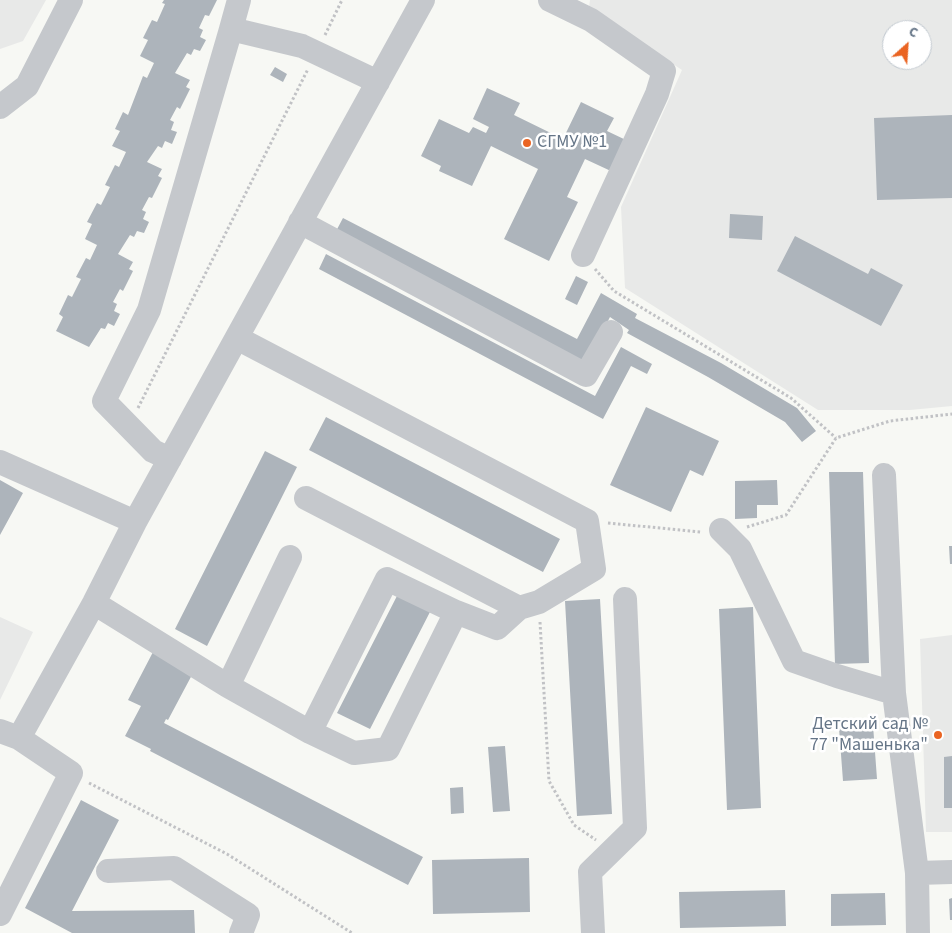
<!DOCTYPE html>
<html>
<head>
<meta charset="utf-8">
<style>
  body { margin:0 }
  #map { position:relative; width:952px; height:933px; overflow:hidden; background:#f7f8f4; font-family:"Source Sans 3",sans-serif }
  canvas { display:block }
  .north { position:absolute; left:882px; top:20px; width:50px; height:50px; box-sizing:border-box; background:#fff; border:1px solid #c1c8cf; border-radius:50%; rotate:26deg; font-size:14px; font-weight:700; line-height:20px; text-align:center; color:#657587 }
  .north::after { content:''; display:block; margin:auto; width:18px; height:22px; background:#ea6422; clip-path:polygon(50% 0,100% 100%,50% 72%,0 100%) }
</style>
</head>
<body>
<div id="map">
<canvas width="952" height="933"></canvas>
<div class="north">С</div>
</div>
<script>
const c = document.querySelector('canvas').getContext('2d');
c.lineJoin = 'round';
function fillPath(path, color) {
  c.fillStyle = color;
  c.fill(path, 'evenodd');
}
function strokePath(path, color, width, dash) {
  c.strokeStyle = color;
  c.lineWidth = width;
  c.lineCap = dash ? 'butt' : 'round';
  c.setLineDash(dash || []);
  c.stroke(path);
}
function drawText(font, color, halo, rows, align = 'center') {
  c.font = font + ' "Source Sans 3",sans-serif';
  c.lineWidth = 5;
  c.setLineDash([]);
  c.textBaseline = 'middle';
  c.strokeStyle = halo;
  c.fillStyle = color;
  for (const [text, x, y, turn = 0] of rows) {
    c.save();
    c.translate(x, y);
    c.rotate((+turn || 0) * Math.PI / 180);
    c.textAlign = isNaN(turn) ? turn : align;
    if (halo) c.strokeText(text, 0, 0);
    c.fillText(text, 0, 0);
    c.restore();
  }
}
fillPath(new Path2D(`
  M0 0H46L23 41 0 49Z
  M590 0H952V406L910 410H818L625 288 621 207 682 70 589 8ZM892 30H922V60H892Z
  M0 617 33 632 0 700Z
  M952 635V832H926L920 639Z`), '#e8e9e8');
fillPath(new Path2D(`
  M164 0H217L209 16 205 15 199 28 203 30 200 37 206 40 200 51 194 49 191 55 187 53 175 73 190 80 186 87 190 89 180 109 177 107 170 120 174 122 171 130 177 132 172 144 165 141 162 148 158 146 147 162 162 169 158 176 162 178 152 198 149 197 142 210 146 212 143 219 149 222 144 233 137 231 134 237 130 235 118 254 133 262 129 269 133 271 123 291 120 289 113 302 117 304 114 311 120 314 114 326 108 323 105 329 101 328 89 347 56 331 63 317 59 314 68 295 72 297 81 279 76 277 86 258 90 260 97 245 85 239 92 224 87 222 97 203 101 205 110 187 105 185 115 165 119 167 126 152 112 146 120 131 115 129 123 112 128 115 143 76 147 78 154 63 140 56 148 40 143 38 152 20 157 22 165 4 162 3Z
  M275 67 287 74 283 82 270 75Z
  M487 88 520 103 514 115 563 139 581 102 614 118 607 131 628 141 613 172 585 159 567 197 578 202 549 261 504 239 538 169 491 146 472 186 439 171 441 166 421 156 439 119 469 133 473 127 486 133 489 127 473 119Z
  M952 115V198L877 200 874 118Z
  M730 214 763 216 762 240 729 238Z
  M343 218 577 339 601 293 637 314 635 318 721 363 797 408 816 431 802 442 785 422 708 377 627 333 629 330 610 317 586 363 335 233Z
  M795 236 868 274 871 268 903 285 881 326 777 271Z
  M326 254 595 396 621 347 652 364 647 374 631 366 603 419 319 269Z
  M576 276 588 282 577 305 565 299Z
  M646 407 719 441 703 476 690 470 671 512 610 485Z
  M326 417 560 539 543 572 309 450Z
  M265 451 297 467 207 646 175 629Z
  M829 472H863L869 663 835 664Z
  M0 480 23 493 0 535Z
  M777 480 778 505H757V518L735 519V481Z
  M949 546H952V564H950Z
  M398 594 431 610 370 729 337 713Z
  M600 599 612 814 577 816 565 601Z
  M753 607 761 808 727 810 719 609Z
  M153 652 193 673 168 720 166 719 164 723 423 857 408 885 150 751 151 749 125 736 141 706 128 700Z
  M873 725 877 779 843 781 839 728Z
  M505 746 510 811 493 812 488 747Z
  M952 756V808H944V757Z
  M463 787 464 813 451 814 450 788Z
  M81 800 119 820 72 911 194 910 195 933H72L25 908Z
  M529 858 530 912 433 914 432 860Z
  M785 890 786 926 680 928 679 892Z
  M885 893 886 925 831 926V894Z
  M952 898V920H950L949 899Z`), '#adb4bb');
strokePath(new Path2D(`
  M325 35 342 0
  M595 269 614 291 791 398 836 438
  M138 408 308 69
  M608 523 701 532
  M747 527 786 515 836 438 890 421 952 414
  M540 622 549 781 574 825 596 840
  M89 783 227 854 352 933`), '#c1c2c5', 3, [2.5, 2.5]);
strokePath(new Path2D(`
  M550 0 591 20 664 71 657 94 583 255
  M231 29 239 0
  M0 107 27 86 71 0
  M300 222 586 375 611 332
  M237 338 587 521 594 569 539 602 519 608 306 498
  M170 459 153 451 104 401 149 310 231 29 302 46 378 82
  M0 462 135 522
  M884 475 894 693
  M721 530 740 549 794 661 837 676 894 693 917 873
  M94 603 228 686 290 557
  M228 686 310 732 354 753 388 749 456 612 497 628 519 608
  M0 731 19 738 71 773 0 914
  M310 732 387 579 456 612
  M19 738 94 603 135 522 423 0
  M108 871 174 868 248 915 241 933
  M593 933 590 872 635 828 625 599
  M918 933 917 873 952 872`), '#c5c8cc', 24);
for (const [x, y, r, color] of [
  [527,143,5,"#ea6422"],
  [938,735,5,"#ea6422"]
]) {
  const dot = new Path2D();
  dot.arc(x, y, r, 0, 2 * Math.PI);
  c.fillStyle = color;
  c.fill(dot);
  strokePath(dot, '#fff', 2);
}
drawText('18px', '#657587', '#fff', [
  ["СГМУ №1",537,143],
  ["Детский сад №",928,725,"right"],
  ["77 \"Машенька\"",928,746,"right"]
], 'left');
</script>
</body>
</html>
